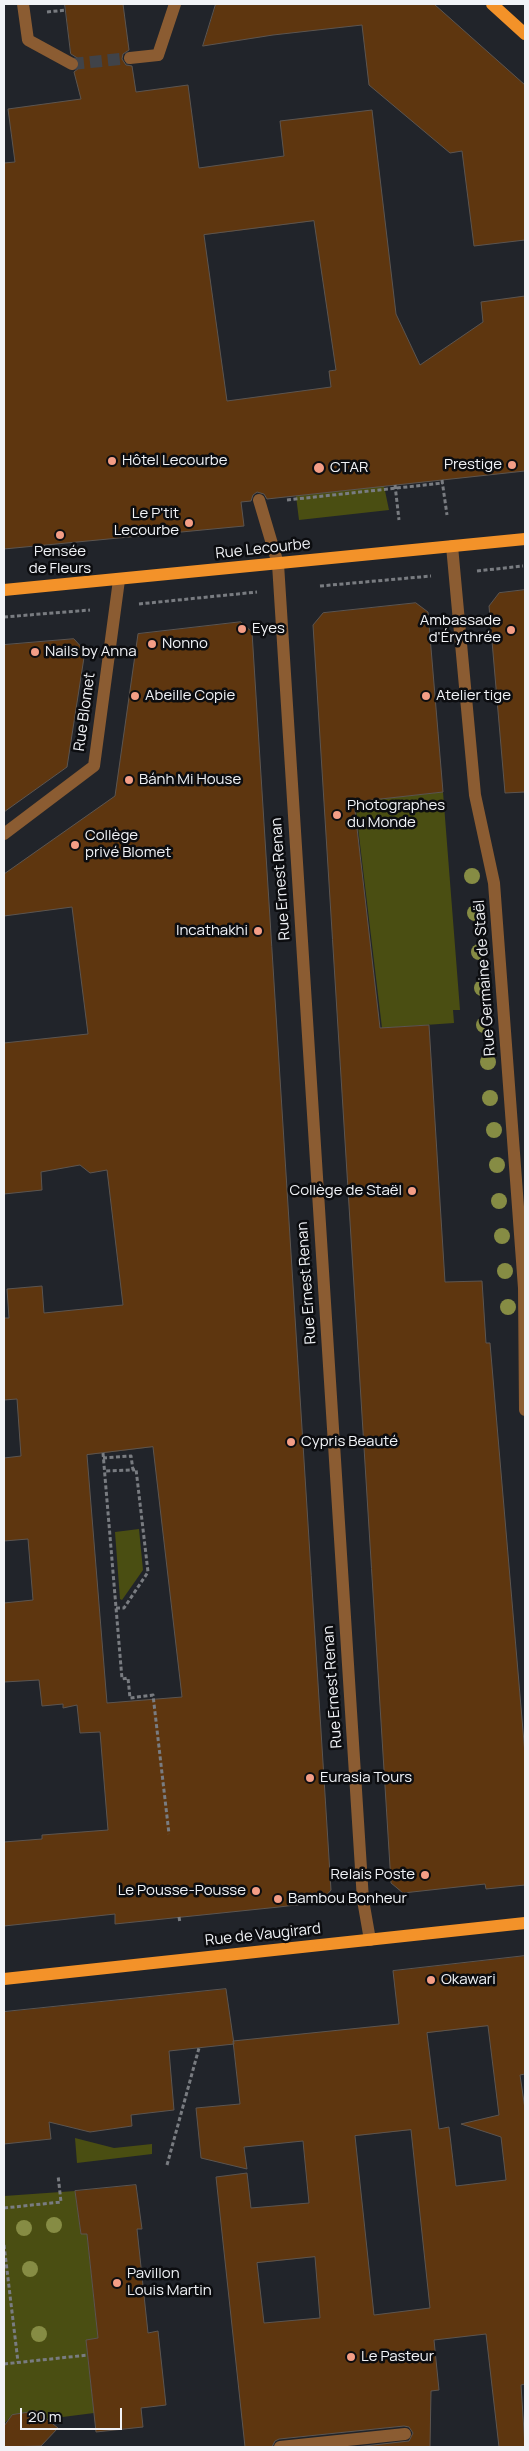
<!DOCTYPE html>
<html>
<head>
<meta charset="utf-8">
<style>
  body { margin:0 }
  #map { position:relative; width:529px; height:2451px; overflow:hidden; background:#21242a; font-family:Manrope,sans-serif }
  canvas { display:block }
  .frame { position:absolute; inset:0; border:5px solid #f1f3f7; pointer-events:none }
  .scale { position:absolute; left:20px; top:2408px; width:102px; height:22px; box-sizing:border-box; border:2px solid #f1f3f7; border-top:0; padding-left:6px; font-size:15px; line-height:18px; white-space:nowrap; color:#f1f3f7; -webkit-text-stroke:4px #0c0d10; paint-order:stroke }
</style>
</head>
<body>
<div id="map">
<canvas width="529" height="2451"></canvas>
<div class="frame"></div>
<div class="scale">20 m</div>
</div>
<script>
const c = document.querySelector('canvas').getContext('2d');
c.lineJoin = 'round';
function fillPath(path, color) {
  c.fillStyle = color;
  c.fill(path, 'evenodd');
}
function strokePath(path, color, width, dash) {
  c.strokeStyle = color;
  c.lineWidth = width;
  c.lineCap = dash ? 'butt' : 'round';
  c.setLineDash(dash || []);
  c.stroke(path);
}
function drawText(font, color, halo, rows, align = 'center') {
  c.font = font + ' Manrope,sans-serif';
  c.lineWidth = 5;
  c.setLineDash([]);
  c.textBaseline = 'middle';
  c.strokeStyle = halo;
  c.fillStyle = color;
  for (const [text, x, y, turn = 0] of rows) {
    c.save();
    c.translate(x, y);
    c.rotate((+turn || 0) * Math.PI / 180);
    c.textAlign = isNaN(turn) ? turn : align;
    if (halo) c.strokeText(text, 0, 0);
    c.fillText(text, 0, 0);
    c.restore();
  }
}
fillPath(new Path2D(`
  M384 486 389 510 299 520 296 496Z
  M443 792 460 1010H453L454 1023 382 1028 355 802Z
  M139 1529 143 1570 122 1600 120 1599 115 1532Z
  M75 2138 114 2148 152 2144V2154L77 2163Z
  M75 2191 81 2234H87L98 2338 86 2340 94 2413 47 2419 37 2411 12 2415 4 2424V2196Z`), '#4a4e12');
const building = new Path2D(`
  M65 4H123L129 50 123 54 122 59 126 65 132 66 136 92 188 85 199 168 284 156 280 121 372 110 396 314 420 365 483 322 481 302 525 296V471L267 499 264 494 257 492 253 495 251 501 241 502 244 526 4 549V163L15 162 8 109 81 99 74 72 79 68 80 63 79 59 71 54ZM314 221 336 370 329 371 331 387 227 401 204 235Z
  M216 4H434L525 85V240L474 246 462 151 450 153 369 85 362 25 273 35 203 46Z
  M525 590V792L505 793 489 606 499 593Z
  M416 603 428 612 443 792 354 802 380 1028 429 1025 445 1282 482 1281 486 1343H490L525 1754V1885L486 1889 485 1884 403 1893 391 1883 313 625 323 613Z
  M241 622 252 632 331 1890 321 1902 279 1907 115 1924V1914L4 1926V1842L42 1839V1835L108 1830 100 1732 80 1733 77 1705 63 1708V1704L42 1706 39 1680 4 1682V1603L33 1600 28 1539 4 1541V1458L21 1456 17 1399 4 1400V1318H9L7 1289 42 1286 44 1313 123 1305 107 1170 90 1173 80 1165 41 1172 42 1190 4 1194V1043L88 1034 72 907 4 916V874L115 796 138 634ZM153 1447 182 1697 107 1703 87 1455Z
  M74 639 85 651 67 767 4 812V645Z
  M525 1956V2074L520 2075 525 2109V2384L521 2385 525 2447H499L486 2334 434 2340 439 2390 431 2391 430 2447H356L409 2441 413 2433 409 2427 404 2426 279 2439 275 2441 272 2447H245L216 2177 247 2173 251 2208 309 2203 303 2141 244 2147 247 2169 201 2158 196 2108 240 2104 233 2041 399 2024 393 1971ZM488 2026 499 2115 461 2124 501 2137 506 2180 456 2186 449 2127 439 2129 427 2033ZM411 2130 430 2308 374 2315 355 2136ZM315 2257 320 2318 264 2323 257 2263Z
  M226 1989 234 2044 169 2051 174 2110 131 2115 132 2126 90 2132 49 2122 51 2139 4 2144V2012Z
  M136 2185 142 2229H137L148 2333 158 2331 166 2405 141 2408 143 2427 96 2432 86 2340 98 2338 87 2234H81L75 2191Z
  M37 2411 58 2428 41 2446 4 2447V2426L12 2415Z`);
fillPath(building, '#5e360f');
strokePath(building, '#5c5550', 1);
strokePath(new Path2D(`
  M72 64 130 58`), '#404349', 12, [12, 6]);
strokePath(new Path2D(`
  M47 12 66 10
  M442 480 447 515
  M395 485 399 520
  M287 500 443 483
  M477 571 523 566
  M320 586 431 576
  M139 604 257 592
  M4 617 90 610
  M103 1453 122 1679 128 1678 130 1698 153 1695 169 1834
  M103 1458 131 1456 133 1470 104 1471
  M116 1608H124L148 1572 136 1469 133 1470
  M179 1917 180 1923
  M167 2165 199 2048
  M4 2208 61 2202 58 2175
  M4 2245 18 2362
  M4 2364 88 2355`), '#797c81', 3, [4, 2.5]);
strokePath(new Path2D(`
  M23 4 28 40 72 64
  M130 58 158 55 175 4
  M259 500 278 564 363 1900 370 1940
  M452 546 475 795 494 883 524 1288 525 1410
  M4 834 94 766 119 580
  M280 2447 405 2434`), '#8b5c32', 12);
strokePath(new Path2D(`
  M492 4 525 34
  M4 590 525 539
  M4 1979 525 1923`), '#f39229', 12);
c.fillStyle = '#868c44';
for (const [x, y] of [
  [472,876],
  [475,913],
  [479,952],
  [482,988],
  [484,1025],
  [488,1062],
  [490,1098],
  [494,1130],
  [497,1165],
  [499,1201],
  [502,1236],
  [505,1271],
  [508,1307],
  [54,2225],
  [24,2228],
  [30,2269],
  [39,2334]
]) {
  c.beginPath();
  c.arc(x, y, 8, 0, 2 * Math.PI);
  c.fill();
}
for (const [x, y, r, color] of [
  [112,461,5,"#f49e86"],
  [512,465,5,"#f49e86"],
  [319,468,6,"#f49e86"],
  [189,523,5,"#f49e86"],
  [60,535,5,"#f49e86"],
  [242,629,5,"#f49e86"],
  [511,630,5,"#f49e86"],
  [152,644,5,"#f49e86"],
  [35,652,5,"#f49e86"],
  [135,696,5,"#f49e86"],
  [426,696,5,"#f49e86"],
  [129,780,5,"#f49e86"],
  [337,815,5,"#f49e86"],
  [75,845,5,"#f49e86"],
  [258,931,5,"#f49e86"],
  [412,1191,5,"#f49e86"],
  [291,1442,5,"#f49e86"],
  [310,1778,5,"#f49e86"],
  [425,1875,5,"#f49e86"],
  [256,1891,5,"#f49e86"],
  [278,1899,5,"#f49e86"],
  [431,1980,5,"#f49e86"],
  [117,2283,5,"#f49e86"],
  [351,2357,5,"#f49e86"]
]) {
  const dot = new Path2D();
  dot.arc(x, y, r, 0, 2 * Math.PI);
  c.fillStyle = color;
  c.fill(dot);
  strokePath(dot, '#0c0d10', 2);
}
drawText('15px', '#f1f3f7', '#0c0d10', [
  ["Hôtel Lecourbe",122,461],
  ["Prestige",502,465,"right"],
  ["CTAR",330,468],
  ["Le P'tit",179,514,"right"],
  ["Lecourbe",179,531,"right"],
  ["Pensée",60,552,"center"],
  ["de Fleurs",60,569,"center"],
  ["Ambassade",501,621,"right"],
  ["d'Érythrée",501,638,"right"],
  ["Eyes",252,629],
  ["Nonno",162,644],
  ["Nails by Anna",45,652],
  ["Abeille Copie",145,696],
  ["Atelier tige",436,696],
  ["Bánh Mi House",139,780],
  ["Photographes",347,806],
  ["du Monde",347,823],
  ["Collège",85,836],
  ["privé Blomet",85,853],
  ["Incathakhi",248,931,"right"],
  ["Collège de Staël",402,1191,"right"],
  ["Cypris Beauté",301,1442],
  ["Eurasia Tours",320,1778],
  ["Relais Poste",415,1875,"right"],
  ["Le Pousse-Pousse",246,1891,"right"],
  ["Bambou Bonheur",288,1899],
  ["Okawari",441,1980],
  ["Pavillon",127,2274],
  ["Louis Martin",127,2291],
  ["Le Pasteur",361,2357]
], 'left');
drawText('15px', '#f1f3f7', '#0c0d10', [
  ["Rue Lecourbe",263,549,-6],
  ["Rue Blomet",85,712,-82],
  ["Rue Ernest Renan",281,879,-94],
  ["Rue Germaine de Staël",485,978,-94],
  ["Rue Ernest Renan",307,1283,-94],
  ["Rue Ernest Renan",333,1687,-94],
  ["Rue de Vaugirard",263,1935,-6]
]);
</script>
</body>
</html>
